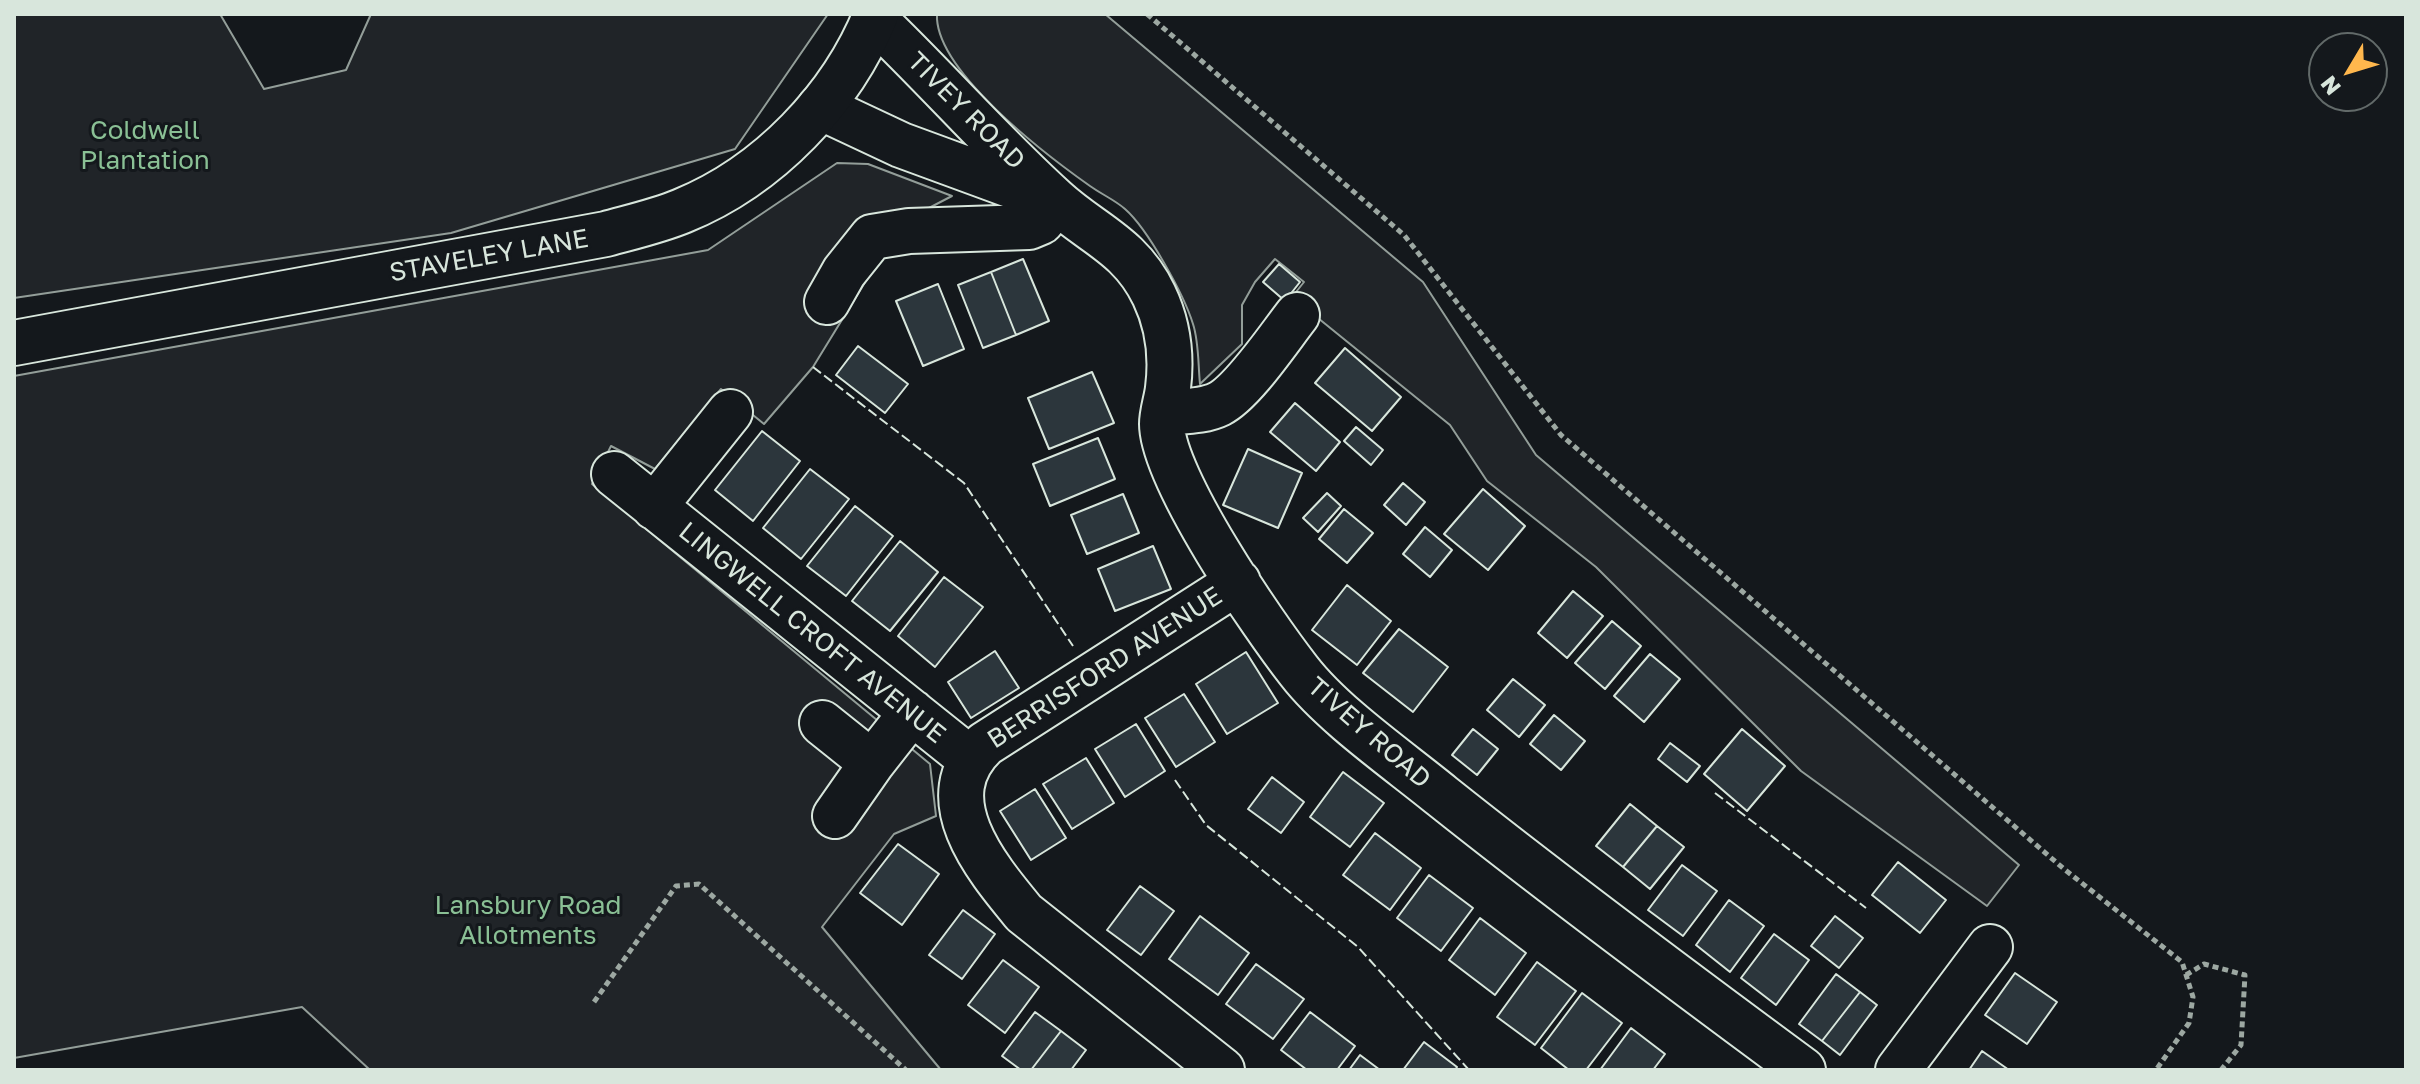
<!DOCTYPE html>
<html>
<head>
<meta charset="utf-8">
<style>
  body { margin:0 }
  #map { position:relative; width:2420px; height:1084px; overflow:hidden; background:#14181c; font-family:"Golos Text",sans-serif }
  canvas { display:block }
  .frame { position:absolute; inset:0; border:16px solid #d8e6dc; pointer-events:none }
  .north { position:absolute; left:2308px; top:32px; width:80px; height:80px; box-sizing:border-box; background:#14181c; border:2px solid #626a69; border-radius:50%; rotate:232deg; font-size:22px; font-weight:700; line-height:32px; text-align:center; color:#d8e6dc }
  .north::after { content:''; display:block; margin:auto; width:28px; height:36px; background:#ffb74d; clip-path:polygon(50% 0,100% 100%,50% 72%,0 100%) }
</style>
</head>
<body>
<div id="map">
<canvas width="2420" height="1084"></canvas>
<div class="frame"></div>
<div class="north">N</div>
</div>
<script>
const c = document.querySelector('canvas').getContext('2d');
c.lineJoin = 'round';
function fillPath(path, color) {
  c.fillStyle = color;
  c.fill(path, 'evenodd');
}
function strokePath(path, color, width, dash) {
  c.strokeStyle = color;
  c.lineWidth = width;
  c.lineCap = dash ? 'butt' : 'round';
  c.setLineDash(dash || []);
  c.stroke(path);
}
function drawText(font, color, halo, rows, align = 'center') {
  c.font = font + ' "Golos Text",sans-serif';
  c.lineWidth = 6;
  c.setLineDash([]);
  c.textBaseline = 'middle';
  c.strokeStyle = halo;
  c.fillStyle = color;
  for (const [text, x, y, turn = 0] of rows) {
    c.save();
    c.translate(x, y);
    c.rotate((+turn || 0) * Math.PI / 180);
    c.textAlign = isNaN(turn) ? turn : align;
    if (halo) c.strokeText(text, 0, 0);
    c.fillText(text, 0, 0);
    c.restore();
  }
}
const green = new Path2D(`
  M14 14H220L264 89 346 70 371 14H828L735 149 451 233 14 298Z
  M937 14H1105L1423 282 1536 455 2019 865 1987 906 1801 771 1596 567 1487 481 1450 425 1292 297 1304 282 1275 259 1255 282 1242 305V344L1200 384C1198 365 1199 342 1193 324 1184 295 1148 229 1125 209 1115 200 1101 194 1090 186 1046 155 934 70 937 14Z
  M837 163 868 164 952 196 902 222 813 367 764 424 721 389 655 469 611 446 592 484 930 764 936 816 894 834 822 927 941 1070H370L302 1007 14 1058V376L708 250Z`);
fillPath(green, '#202428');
strokePath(green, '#939e99', 2);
const building = new Path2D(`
  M1023 259 1049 321 1016 335 991 272Z
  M1279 264 1300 282 1285 301 1263 282Z
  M991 272 1016 335 983 348 958 285Z
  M938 284 964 349 923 366 896 301Z
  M858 346 908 384 885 413 836 375Z
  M1345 348 1401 397 1372 431 1315 383Z
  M1092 372 1114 423 1049 449 1028 398Z
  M1295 403 1340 442 1316 471 1270 432Z
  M1356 427 1383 450 1371 465 1344 441Z
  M762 431 800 461 753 521 715 490Z
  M1098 438 1115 479 1050 506 1033 464Z
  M1248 449 1302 473 1278 528 1223 505Z
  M810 469 849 499 801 559 763 528Z
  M1403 483 1425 502 1406 525 1384 505Z
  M1483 489 1525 526 1488 570 1444 534Z
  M1327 493 1341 506 1318 532 1303 518Z
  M1123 494 1139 533 1087 554 1071 515Z
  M855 506 893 536 846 596 807 566Z
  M1344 509 1373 533 1347 563 1319 539Z
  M1425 527 1452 550 1430 577 1403 554Z
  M900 541 938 572 890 631 852 601Z
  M1153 546 1171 589 1115 611 1098 569Z
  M944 577 983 607 935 667 898 636Z
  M1347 585 1391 621 1357 665 1312 630Z
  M1573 591 1603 616 1567 658 1538 633Z
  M1612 621 1641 646 1605 689 1575 663Z
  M1399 629 1448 667 1413 712 1363 673Z
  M995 651 1019 688 971 718 948 682Z
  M1246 652 1278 703 1227 734 1196 684Z
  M1650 654 1680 679 1644 722 1614 696Z
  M1513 679 1545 705 1519 737 1487 710Z
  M1184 694 1215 742 1176 767 1145 718Z
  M1554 715 1585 741 1561 770 1530 744Z
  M1136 724 1165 771 1125 797 1095 749Z
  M1473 729 1498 749 1477 775 1452 755Z
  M1742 729 1785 766 1747 811 1704 774Z
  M1670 743 1700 766 1687 782 1658 759Z
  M1086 758 1114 803 1072 829 1043 784Z
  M1343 772 1384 803 1350 847 1310 817Z
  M1272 777 1304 802 1281 833 1248 809Z
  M1035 789 1066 838 1031 860 1000 811Z
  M1630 804 1657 826 1623 867 1596 846Z
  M1657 826 1684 847 1650 889 1623 867Z
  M1375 833 1421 868 1390 910 1343 875Z
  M898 844 939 874 902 925 860 893Z
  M1898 862 1946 900 1920 933 1872 895Z
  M1682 865 1717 891 1683 936 1648 910Z
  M1429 875 1473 908 1441 951 1397 918Z
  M1140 886 1174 911 1141 955 1107 930Z
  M1729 900 1764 926 1730 972 1696 945Z
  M963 910 995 934 962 979 929 955Z
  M1200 916 1249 953 1218 995 1169 959Z
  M1835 916 1863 938 1839 968 1811 946Z
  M1480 918 1526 953 1495 995 1449 960Z
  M1774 934 1809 960 1776 1005 1741 978Z
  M1003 960 1039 987 1005 1033 968 1005Z
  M1537 962 1576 991 1535 1045 1497 1017Z
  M1256 964 1304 999 1273 1039 1226 1004Z
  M2015 973 2057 1002 2027 1044 1985 1015Z
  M1836 974 1860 992 1822 1041 1799 1024Z
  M1860 992 1877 1005 1840 1055 1822 1041Z
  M1582 993 1622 1023 1586 1070H1569L1541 1048Z
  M1035 1012 1061 1031 1031 1070H1021L1002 1056Z
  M1310 1012 1355 1046 1337 1070H1307L1281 1050Z
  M1631 1028 1665 1054 1653 1070H1600Z
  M1061 1031 1086 1050 1071 1070H1031Z
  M1424 1042 1457 1067 1455 1070H1403Z
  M1982 1051 2009 1070H1969Z
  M1360 1055 1380 1070H1349Z`);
fillPath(building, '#2c363c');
strokePath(building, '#d8e6dc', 2);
const minor = new Path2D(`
  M874 19C936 78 992 143 1055 200 1092 234 1130 245 1154 295 1168 324 1172 356 1168 388 1167 399 1162 412 1162 424 1162 478 1263 625 1299 671 1333 715 1398 760 1442 796 1560 890 1681 980 1803 1070
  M820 107 901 145 1048 199
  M827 302 844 272 872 237 909 231 1029 227 1041 222 1057 203
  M1164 413C1182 411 1203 412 1219 404 1243 392 1279 338 1297 315
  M614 474 969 758
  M654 507 730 412
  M822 723 872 763
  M835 816 872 763 912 712
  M1222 1070 1024 913C986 867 928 798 985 744L1238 582
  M1898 1070 1990 947`);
const major = new Path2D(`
  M14 343 606 234C631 227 658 221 682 211 768 176 842 99 876 14`);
strokePath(minor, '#d8e6dc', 48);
strokePath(major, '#d8e6dc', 48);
strokePath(new Path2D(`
  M1147 14 1404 235 1561 435 2064 869 2182 962 2193 997 2189 1023 2156 1070
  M2186 975 2204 964 2245 975 2241 1045 2221 1070
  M594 1002 676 886 699 884 906 1070`), '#9da8a2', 5, [6, 4]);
strokePath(minor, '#14181c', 44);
strokePath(major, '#14181c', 44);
strokePath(new Path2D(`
  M813 367 964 483 1073 646
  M1175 780 1206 825 1358 947 1469 1070
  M1715 793 1866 908`), '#d8e6dc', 2, [10, 4]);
drawText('26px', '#d8e6dc', '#14181c', [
  ["TIVEY ROAD",966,111,45],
  ["STAVELEY LANE",489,256,-10],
  ["LINGWELL CROFT AVENUE",812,633,39],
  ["BERRISFORD AVENUE",1105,668,-33],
  ["TIVEY ROAD",1369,733,41]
]);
drawText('26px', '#8ac095', '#14181c', [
  ["Coldwell",145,131],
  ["Plantation",145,161],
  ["Lansbury Road",528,906],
  ["Allotments",528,936]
]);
</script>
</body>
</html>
